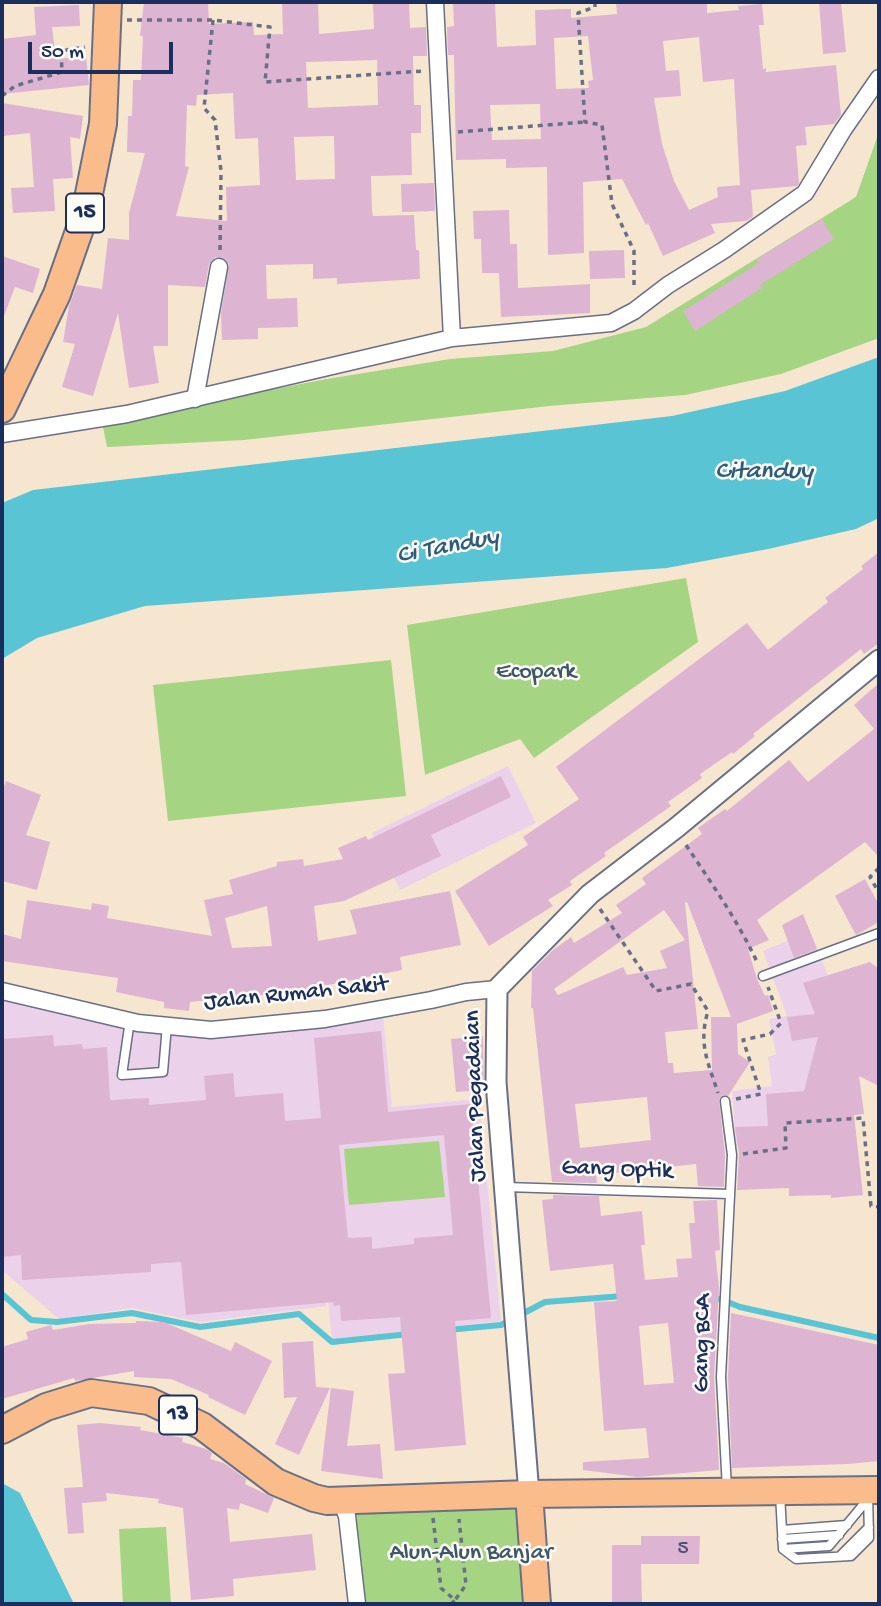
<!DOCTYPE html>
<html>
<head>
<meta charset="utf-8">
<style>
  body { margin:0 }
  #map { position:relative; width:881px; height:1606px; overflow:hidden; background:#f6e6cf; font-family:"Gochi Hand",sans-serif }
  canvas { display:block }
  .frame { position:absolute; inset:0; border:4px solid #1b2f5e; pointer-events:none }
  .scale { position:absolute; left:28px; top:42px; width:145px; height:32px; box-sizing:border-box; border:4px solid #1b2f5e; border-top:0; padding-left:9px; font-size:21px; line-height:24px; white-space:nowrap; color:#1b2f5e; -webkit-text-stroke:5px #fdfcf7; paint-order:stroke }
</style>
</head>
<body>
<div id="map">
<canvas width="881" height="1606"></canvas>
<div class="frame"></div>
<div class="scale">50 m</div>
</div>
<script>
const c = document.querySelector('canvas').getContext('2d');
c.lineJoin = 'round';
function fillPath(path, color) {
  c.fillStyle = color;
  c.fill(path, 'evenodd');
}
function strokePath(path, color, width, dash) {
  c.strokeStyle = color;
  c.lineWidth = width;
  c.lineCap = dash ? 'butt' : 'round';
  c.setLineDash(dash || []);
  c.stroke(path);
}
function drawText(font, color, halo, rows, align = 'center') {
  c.font = font + ' "Gochi Hand",sans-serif';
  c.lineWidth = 5;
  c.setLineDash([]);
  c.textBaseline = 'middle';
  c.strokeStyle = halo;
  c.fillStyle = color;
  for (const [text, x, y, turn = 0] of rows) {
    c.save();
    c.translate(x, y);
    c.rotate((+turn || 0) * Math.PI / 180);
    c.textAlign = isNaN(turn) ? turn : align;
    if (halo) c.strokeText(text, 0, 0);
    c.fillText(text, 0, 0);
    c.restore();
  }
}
fillPath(new Path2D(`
  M508 766 536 823 400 890 372 833Z
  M810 931 833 988 859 1076 864 1114 782 1120 783 1145 736 1146 732 1091 772 1086 768 1057 776 1054 769 1019 787 1016 763 951Z
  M2 1000 129 1027 383 1016 392 1107 479 1099 501 1321 332 1339 313 1151 326 1306 200 1322 132 1308 59 1319 2 1270Z`), '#ecd1ea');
fillPath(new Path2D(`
  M879 132V338L781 374 685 395 549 406 244 440 107 447 102 422 327 379 450 359 553 351 646 327 856 197Z
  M686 578 698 642 534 758 520 739 425 775 407 625Z
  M391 660 406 796 168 821 153 685Z
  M439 1141 445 1197 349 1205 344 1149Z
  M518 1501 527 1604H364L356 1514Z
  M166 1527 171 1604H123L119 1529Z`), '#a5d482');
fillPath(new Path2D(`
  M879 357V518L856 529 768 549 667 568 145 606 37 638 2 659V503L33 490 672 416 785 391Z
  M2 1483 20 1493 74 1604H2Z`), '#59c4d4');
strokePath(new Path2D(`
  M2 1294 31 1320 57 1322 132 1313 200 1327 299 1314 332 1342 409 1334
  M711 1300 720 1299 740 1307 879 1338
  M447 1330 501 1325 545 1302 623 1296`), '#59c4d4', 6);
fillPath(new Path2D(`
  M144 2H208L209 24 253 22 254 35 283 34 282 2H318L319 34 374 29 373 2H409L410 28 426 27 427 56H413L414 105H421V133H411L412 175 371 176 372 211 373 216 414 215 416 250H419L420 279 337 284V278L313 279V264L266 265 267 299 297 298 298 327 258 328V339L222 340 221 313 229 264 225 259 215 257 209 264 205 287 168 285V346H153L159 383 129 388 118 313 93 396 62 387 75 344 63 342 69 306 77 285 102 289 108 238 129 240V213L145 153 127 152 128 116H132L133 80H141L143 36H140ZM377 60 378 105 308 108 306 62ZM233 93 235 139 258 138 260 185 226 187 227 221 176 216 189 167 185 166 187 105 196 106 197 95ZM334 136 335 179 296 180 294 137Z
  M453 2H495L497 47 536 45 535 10 571 9V18L617 14 616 2H707V13L739 10 738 6 762 4 764 25H759L763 69 766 68V72L836 65 841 115 834 124 805 127 807 145 796 146 799 183 797 186 751 190 753 217 746 221 711 224 715 233 663 256 648 223 646 225 622 179 583 182 584 253 548 255 547 167 506 168V159L456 160 454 55H448L447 27 454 26ZM588 36 593 80 588 81 589 88 556 89 554 38ZM699 37 703 82 734 79 740 185 717 187 718 197 689 210 674 181 662 144 654 98 681 96 679 70 666 71 663 41ZM540 104 541 139 492 140 490 105Z
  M819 2H841L846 52 823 54Z
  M79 5 80 26 52 27 56 59 86 56 89 85 2 94V39L36 35 34 7Z
  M2 103 83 116 80 139 70 137 73 178 53 179 55 211 13 213 11 188 34 187 30 133 2 136Z
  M434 183 435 211 402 212 401 184Z
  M509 210 510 244H517L518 288 590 284V313L501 317 499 273H482L481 239H474L473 211Z
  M822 219 834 239 760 285 762 288 695 331 683 311 759 263 757 259Z
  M624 250 625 278 590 279 589 251Z
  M2 256 40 269 33 293 15 287 4 316H2Z
  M879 552V643L864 654 861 649 753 734 755 736 733 754 732 752 700 774 702 778 668 802 671 806 604 853 606 856 570 881 572 885 548 900 553 906 489 946 455 891 528 845 523 837 579 799 556 767 747 623 768 650 828 602 825 598 863 569 861 566Z
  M879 683V857L865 842 757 920 769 940 748 949 757 979 765 996 768 995 773 1011 737 1024 738 1054 750 1062 728 1096 724 1095 719 1099 725 1155 724 1187 698 1186 696 1164 596 1175 597 1183 552 1182 533 1008H531L532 971 553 950 571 937 574 943 622 913 616 905 646 884 642 878 702 834 698 828 725 809 727 811 789 760 808 782 874 729 854 705ZM687 902 731 1017H711L712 1070 674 1073 673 1063H668L665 1032 698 1029 685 903ZM664 910 685 940 660 951 667 968 627 975 623 967 558 995 554 989ZM647 1097 651 1140 580 1148 575 1104Z
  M501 776 511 797 431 835 441 856 344 901 314 906 318 941 357 934 350 910 450 891 461 945 400 957 402 970 323 986V989L190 1002 189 1011 164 1008V1002L116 992 118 978 2 961V934L21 939 27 900 91 910 92 903 109 906 107 918 212 936 204 900 233 894 229 880 277 866V862L303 859 304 866 343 859 338 848 366 836 368 840ZM267 906 272 946 232 948 225 918Z
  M6 781 41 795 26 835 50 842 37 890 2 881V792Z
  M865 879 879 905V922L856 935 835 896Z
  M803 914 817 949 794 958 782 925Z
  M870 962 879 969V1086L859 1076 864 1114 854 1115 863 1195 831 1198V1195L789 1196V1188L737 1190 739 1154 735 1127 768 1126 766 1094 804 1091 818 1037 792 1041 787 1017 815 1014 803 983Z
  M381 1031 388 1112 471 1104 491 1318 455 1321 466 1445 395 1451 388 1374 405 1373 400 1317 341 1321 340 1305 334 1306 333 1302 186 1315 181 1262 151 1264V1272L22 1280 21 1255 2 1257V1039L53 1035 54 1046 82 1044 83 1049 107 1047 110 1100 149 1098V1105L206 1100 204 1076 233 1073 235 1097 283 1093 285 1121 321 1118 314 1038ZM444 1135 453 1235 414 1238V1244L372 1249V1237L348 1238 339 1145Z
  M483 1036 484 1090 456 1092 451 1039Z
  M553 1195 599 1196 601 1216 642 1211 645 1245H641L645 1280 678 1277 676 1259 692 1258 689 1223H695L693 1201 717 1200 720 1250 715 1251 719 1288 714 1377 719 1470 638 1477 583 1470V1462L649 1458 646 1428 604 1431 594 1302 617 1301 613 1264 550 1271 542 1200 553 1199ZM668 1323 674 1383 644 1385 639 1326Z
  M731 1313 879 1345V1461L848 1464 732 1468 728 1377Z
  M136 1321 164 1322 231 1351 235 1342 272 1361 245 1415 208 1397 209 1395 171 1379 134 1377V1371L75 1381 74 1378 2 1399V1347L28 1339 26 1332 51 1325 53 1330 89 1324 136 1323Z
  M313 1341 316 1387 330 1388 299 1455 275 1444 297 1397 284 1398 282 1343Z
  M331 1388 354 1391 347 1446 380 1444 383 1479 321 1471Z
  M100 1423 141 1427 140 1430 183 1438 182 1442 206 1449 212 1453 210 1459 224 1463 246 1479 245 1484 274 1498 268 1513 240 1503 239 1510 227 1508 230 1542 312 1534 316 1570 233 1579 234 1596 191 1600 183 1508 158 1503 159 1499 106 1493 107 1501 82 1503 84 1533 68 1534 64 1488 83 1487 77 1425Z
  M641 1536H700L699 1564H641L642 1604H612V1545H641Z`), '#ddb4d2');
const service = new Path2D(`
  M763 976 879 933
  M127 1021 129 1027 122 1075 163 1072 167 1025
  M725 1101 732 1155 721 1377 727 1489
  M505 1187 729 1194
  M780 1494 783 1549 796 1559 851 1556 869 1538 868 1493
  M782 1530 847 1525
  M782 1539 839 1535
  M783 1549 829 1546 868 1499
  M840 1556 869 1527`);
const minor = new Path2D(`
  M435 2 452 338
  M195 399 219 267
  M2 434 127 414 452 338 611 323 634 311 668 285 724 250 805 193 843 130 879 78
  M2 991 138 1023 211 1030 325 1019 431 1000 466 992 497 989
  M341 1501 347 1516 357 1604`);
const tertiary = new Path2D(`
  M529 1494 496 1082 497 989 590 894 676 828 879 660`);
const trunk = new Path2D(`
  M2 409 57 294 85 214 103 124 108 2
  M2 1430 46 1407 91 1393 149 1401 202 1426 276 1482 314 1498 327 1501 529 1494 879 1490
  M529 1494 537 1604`);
strokePath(service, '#686f86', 11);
strokePath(minor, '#686f86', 19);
strokePath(tertiary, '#686f86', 23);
strokePath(trunk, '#686f86', 30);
strokePath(new Path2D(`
  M595 2V7L578 13 585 122 602 125 612 204 634 251V288
  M127 20H213L270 27 265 82 423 71
  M213 20 204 108 215 120 221 171 220 251
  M2 96 15 86 62 72 61 51 85 47
  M458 132 585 122
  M686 845C712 884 738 921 758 964
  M879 868 870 877 879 893
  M600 909 656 991 691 984 708 1011C698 1044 708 1062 718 1093
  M736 1099 761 1094 743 1040 770 1034 781 1023 768 987
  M743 1154 786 1148 785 1123 863 1118 871 1206 879 1207
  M433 1518 441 1588 455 1600 466 1585 459 1519
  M451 1604 455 1600 459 1604`), '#686f86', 3.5, [5, 5]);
strokePath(service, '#fff', 8);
strokePath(minor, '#fff', 16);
strokePath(tertiary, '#fff', 19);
strokePath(trunk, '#fabc8b', 26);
drawText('21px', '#4c507b', null, [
  ["5",683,1550]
]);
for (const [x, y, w] of [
  [85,213,38],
  [178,1415,38]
]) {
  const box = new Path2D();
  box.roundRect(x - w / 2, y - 19.5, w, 39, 5);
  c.fillStyle = '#fdfcf7';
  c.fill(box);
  strokePath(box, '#1b2f5e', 2);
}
drawText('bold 23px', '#1b2f5e', null, [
  ["15",85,213],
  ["13",178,1415]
]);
drawText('24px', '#3e5867', '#fdfcf7', [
  ["Ecopark",536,673],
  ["Alun-Alun Banjar",471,1554]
]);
drawText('24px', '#1b2f5e', '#fdfcf7', [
  ["Jalan Rumah Sakit",296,995,-6],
  ["Jalan Pegadaian",477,1096,-92],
  ["Gang Optik",617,1171,2],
  ["Gang BCA",704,1343,-89]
]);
drawText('italic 26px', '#2e5c81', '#fdfcf7', [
  ["Citanduy",764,473],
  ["Ci Tanduy",448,548,-11]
]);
</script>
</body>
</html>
